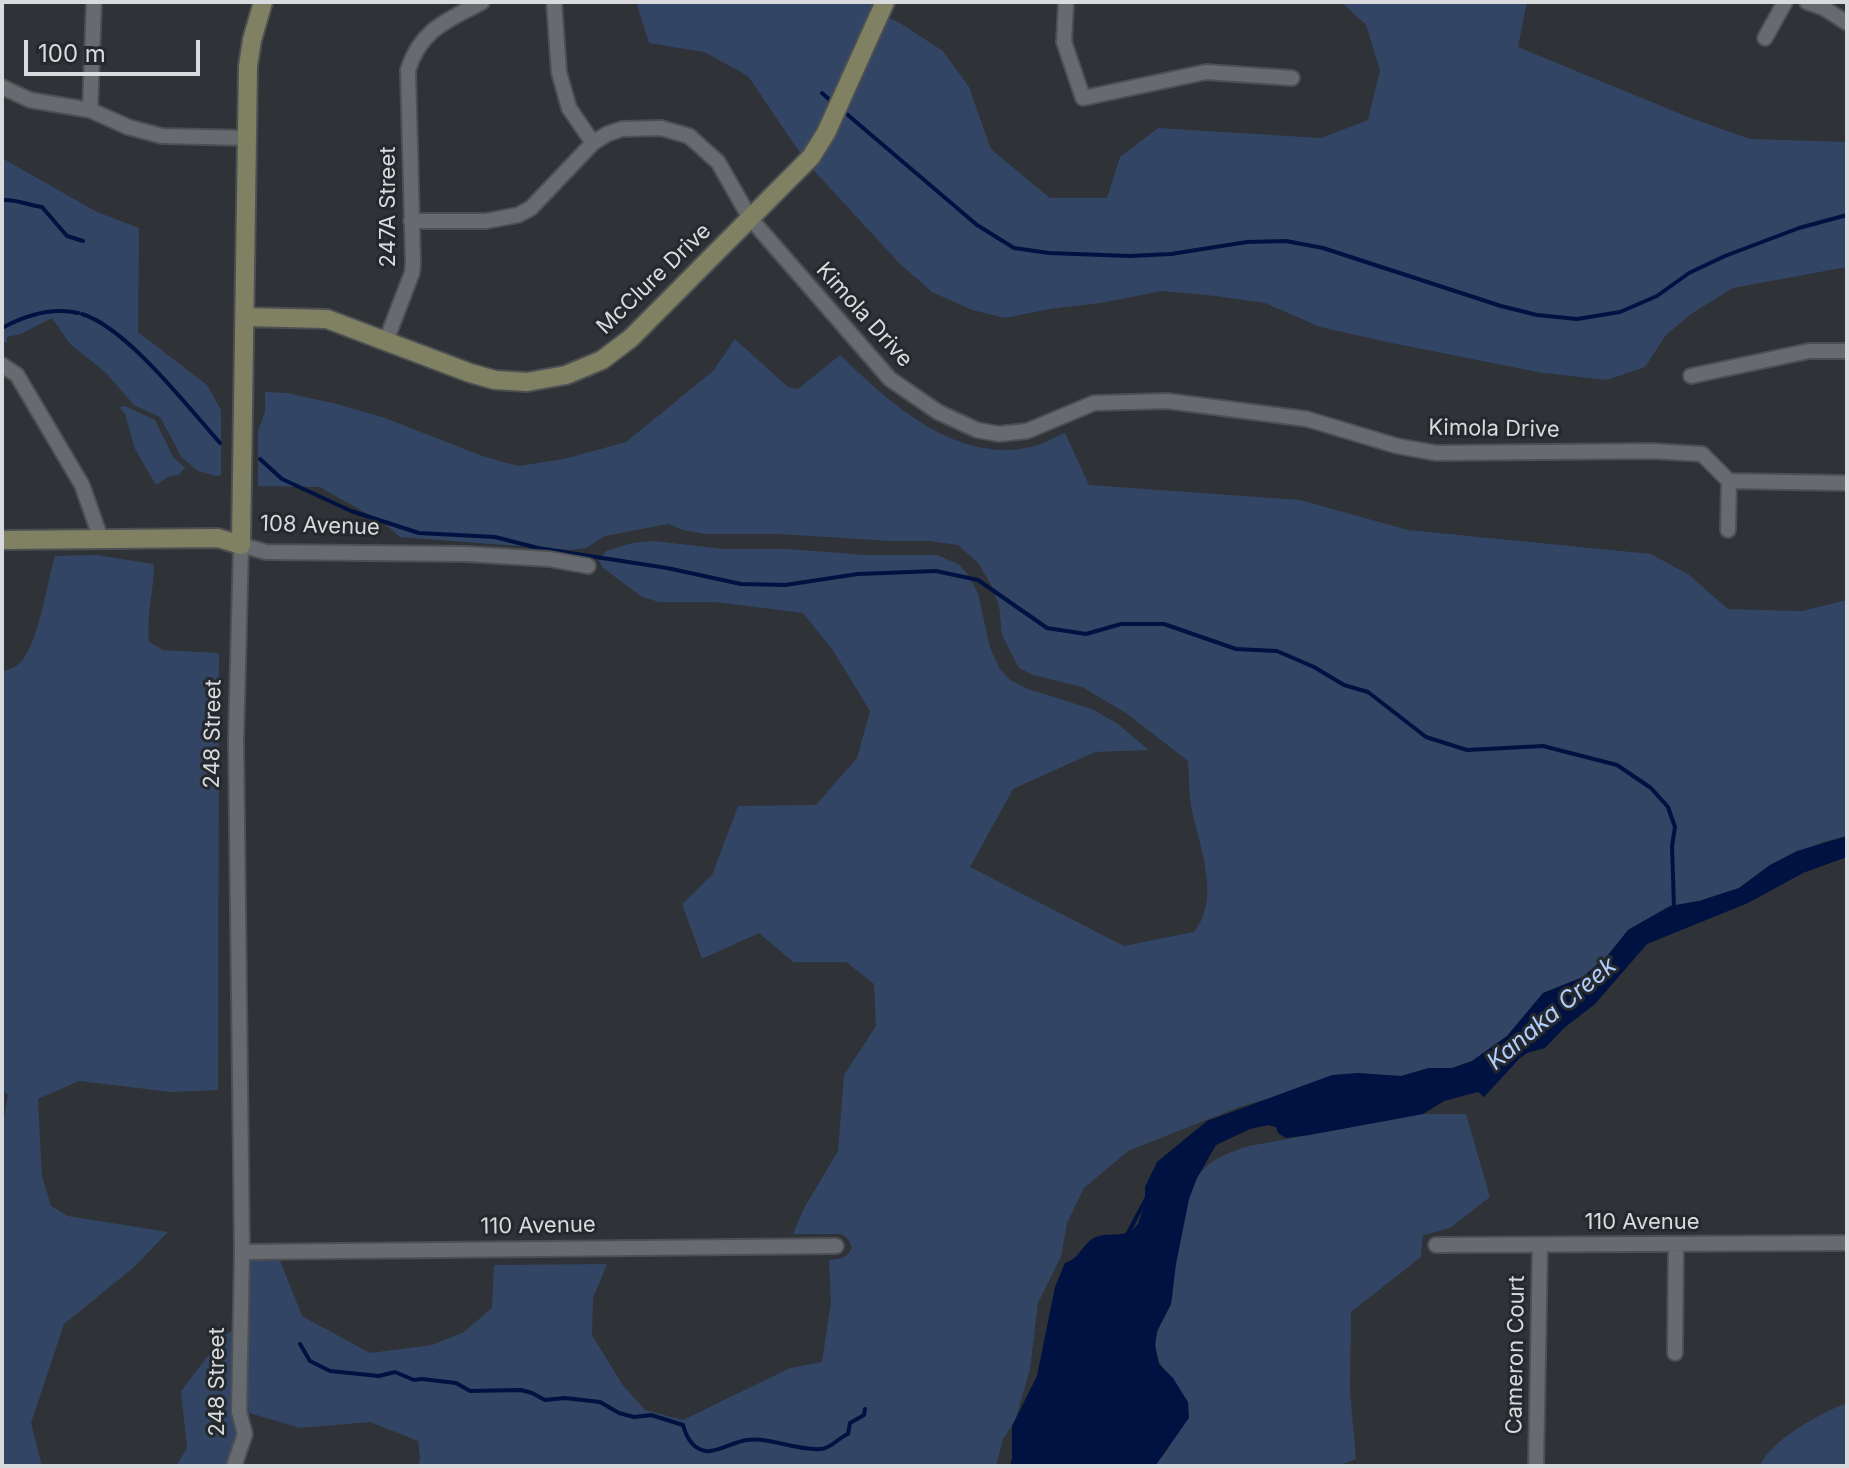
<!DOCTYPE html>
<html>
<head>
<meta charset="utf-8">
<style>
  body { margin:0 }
  #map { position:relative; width:1849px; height:1468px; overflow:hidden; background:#2f3236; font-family:Inter,sans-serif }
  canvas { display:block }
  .frame { position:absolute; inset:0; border:4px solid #d8dadd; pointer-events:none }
  .scale { position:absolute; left:24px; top:40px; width:176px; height:36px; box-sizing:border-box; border:4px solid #d8dadd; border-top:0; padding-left:10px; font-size:24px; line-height:28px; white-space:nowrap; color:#d8dadd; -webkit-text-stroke:6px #25282c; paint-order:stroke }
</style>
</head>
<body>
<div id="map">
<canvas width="1849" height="1468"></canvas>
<div class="frame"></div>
<div class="scale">100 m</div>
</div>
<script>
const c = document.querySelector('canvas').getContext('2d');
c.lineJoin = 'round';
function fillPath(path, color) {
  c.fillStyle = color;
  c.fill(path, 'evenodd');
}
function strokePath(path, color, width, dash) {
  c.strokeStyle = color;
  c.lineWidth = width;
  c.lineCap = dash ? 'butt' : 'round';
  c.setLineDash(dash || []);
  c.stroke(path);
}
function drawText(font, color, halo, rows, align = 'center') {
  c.font = font + ' Inter,sans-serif';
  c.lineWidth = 6;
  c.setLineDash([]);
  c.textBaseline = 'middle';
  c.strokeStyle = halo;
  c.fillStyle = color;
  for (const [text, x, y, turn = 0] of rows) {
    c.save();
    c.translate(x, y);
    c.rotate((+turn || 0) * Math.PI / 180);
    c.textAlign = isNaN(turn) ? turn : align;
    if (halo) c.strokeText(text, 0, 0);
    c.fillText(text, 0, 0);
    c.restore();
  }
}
fillPath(new Path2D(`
  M636 2H885L880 14 900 23 943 51 969 87 991 149 1050 198H1107L1120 157 1158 128 1321 138 1368 120 1380 70 1366 25 1341 2H1527L1518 47 1688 117 1750 139 1847 142V267L1733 288 1691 314 1666 335 1645 367 1607 380 1543 373 1392 343 1320 327 1265 303 1216 296 1162 291 1101 303 1049 309 1005 318 972 310 932 292 900 264 806 162 748 76 704 52 649 43Z
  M2 158 97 212 139 228 138 332 207 385 221 410V475L216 476 198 471 182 458 160 417 134 405 105 372 70 344 52 318 21 334 7 337V342L2 343Z
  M735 339 788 387 798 389 840 355C890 403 955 464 1031 447 1042 445 1054 437 1065 433L1089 485 1300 500 1408 530 1651 554 1689 575 1728 609 1802 611 1847 600V836L1823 842 1770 865 1739 888 1699 901 1670 906 1628 930 1608 955 1583 977 1543 993 1507 1036 1472 1061 1452 1068H1429L1401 1076 1357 1073 1239 1107 1128 1151 1084 1188 1067 1223 1061 1257 1038 1303 1030 1369 1015 1421 1003 1439 996 1466H418L420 1458 418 1441 370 1422 300 1428 246 1412 248 1264 252 1259 279 1258 302 1316 370 1353 432 1345 464 1332 492 1308 494 1265 607 1264 593 1298 592 1335 622 1384 645 1410 683 1420 790 1368 822 1362 831 1302 829 1260C840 1259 847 1258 852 1248L848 1239 842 1234H793L804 1208 838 1151 844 1075 876 1026 874 984 846 962H793L759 933 702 959 682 904 712 875 738 806 816 805 857 758 870 711 832 649 803 613 715 602H659L642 597 603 568 599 561 606 551 633 543 654 541 723 549H787L868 555H937L958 564 967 573 978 593 990 648 1000 669 1010 680 1028 689 1092 709 1118 724 1149 750 1095 752 1013 789 970 867 1124 946 1194 932C1221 899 1200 848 1192 811 1189 795 1189 777 1188 761L1126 713 1082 687 1033 675 1019 668 1002 635 999 605 990 583 978 563 958 545 929 541H890L780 534H705L683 530 668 524 605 536 586 548 570 550 400 537 385 524 320 487 258 486V431L265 412V392L287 393 337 404 385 418 485 457 518 466 564 459 626 442 713 371Z
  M125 406 155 420 173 457 185 468 179 475 170 476 156 485 135 449 125 414 119 407Z
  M96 555 154 564C154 590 146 616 149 642L163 650 219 653 218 1090 171 1092 79 1081 38 1099 42 1176 51 1206 68 1216 168 1232 133 1268 64 1324 31 1423 42 1466H2V1129L8 1095 2 1089V672C7 670 15 667 19 664 38 647 47 582 55 556Z
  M1423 1114H1466L1490 1197 1450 1228 1423 1235 1421 1257 1351 1312 1350 1391 1356 1459 1337 1466H1155L1169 1448 1173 1378C1162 1368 1157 1362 1156 1347 1154 1331 1164 1321 1170 1306 1174 1296 1173 1281 1175 1269 1178 1244 1185 1201 1197 1178 1207 1160 1230 1152 1249 1146Z
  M234 1330 239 1437 225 1466H176L187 1448 181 1391 223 1336Z
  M1847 1403V1466H1760C1769 1441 1822 1412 1847 1403Z`), '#334564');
fillPath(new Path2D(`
  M1847 836V857L1803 873 1748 903 1647 944 1595 1004 1564 1028 1545 1048 1527 1053 1520 1058 1484 1097 1478 1092 1444 1101 1423 1114 1309 1135 1286 1138 1278 1133 1276 1127 1269 1125 1250 1129 1216 1145 1197 1178 1189 1199 1176 1264 1171 1304 1157 1331 1155 1346 1159 1364 1173 1378 1188 1402 1189 1418 1155 1466H1010L1012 1459V1426L1037 1376 1055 1287 1065 1263C1082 1257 1082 1243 1096 1237 1106 1233 1119 1236 1130 1232L1138 1224 1145 1203V1187L1157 1162 1207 1121 1332 1075 1357 1073 1401 1076 1429 1068H1452L1472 1061 1507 1036 1543 993 1583 977 1608 955 1628 930 1670 906 1699 901 1739 888 1770 865 1797 851Z`), '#001241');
strokePath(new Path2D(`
  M822 93 832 102
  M842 110 977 225 1014 248 1049 253 1130 256 1171 254 1247 242 1286 241 1323 248 1501 306 1537 315 1577 319 1620 312 1657 296 1689 273 1725 256 1799 228 1847 215
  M2 200C17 199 27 205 42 207L67 236 83 241
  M82 314C127 328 187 406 220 443
  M2 328C26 315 52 307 78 313
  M260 459 282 479 351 511 419 533 495 537 538 548 667 568 741 584 785 585 858 574 936 571 978 580 1047 628 1086 634 1121 624H1164L1236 649 1277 651 1314 667 1344 685 1368 692 1426 737 1467 750 1543 746 1617 765 1651 788 1668 807 1675 827 1672 846 1674 908
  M1127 1235 1147 1197
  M300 1344 310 1361 330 1371 379 1376 395 1372 414 1380 422 1379 456 1383 470 1391 521 1390 532 1393 545 1400 565 1398 600 1402 619 1413 634 1417 651 1415 683 1425C686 1436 692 1449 706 1451 717 1453 735 1441 747 1440 772 1437 795 1451 821 1449 832 1448 838 1438 848 1434L850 1423 864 1415 865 1409`), '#001241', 4);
const street = new Path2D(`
  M554 2 559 72 569 108 593 143
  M1066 2 1064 42 1083 98 1206 72 1292 78
  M1807 2 1824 8 1847 23
  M1765 38 1785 2
  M2 87 30 100 90 110 128 127 162 136 247 138
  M90 110 94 2
  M411 221H486L518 215 531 208 593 143 607 134 622 129 661 128 689 136 718 162 750 218 890 379 938 412 977 430 999 434 1027 431 1094 403 1167 401 1307 419 1397 446 1436 453 1651 451 1702 454 1729 481 1728 530
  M386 341 412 273 413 263 408 70C421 29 447 21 482 2
  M2 365 17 375 82 485 101 539
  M1691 376 1809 351H1847
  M1729 481 1847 483
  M1436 1245 1847 1243
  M242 1252 836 1246
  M1675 1353 1676 1244
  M234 1466 245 1434 239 1412 242 1252 236 740 241 545 266 552 466 554 549 559 588 566
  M1536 1466 1540 1245`);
const secondary = new Path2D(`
  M245 317 327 319 470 373 495 380 527 382 566 375 602 360 631 338 811 157 826 133 885 2
  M2 540 218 538 241 545 248 66 252 40 263 2`);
strokePath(street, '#4d5053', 18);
strokePath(secondary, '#4d5053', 22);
strokePath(street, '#676a6f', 14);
strokePath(secondary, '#808162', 18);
drawText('22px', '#d8dadd', '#25282c', [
  ["247A Street",388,207,-90],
  ["McClure Drive",654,279,-44],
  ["Kimola Drive",864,315,48],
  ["Kimola Drive",1494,429,1],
  ["108 Avenue",320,526,2],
  ["248 Street",213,734,-89],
  ["110 Avenue",1642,1222],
  ["110 Avenue",538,1226,-1],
  ["Cameron Court",1516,1355,-89],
  ["248 Street",217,1382,-90]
]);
drawText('italic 24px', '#b2cefe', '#25282c', [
  ["Kanaka Creek",1552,1014,-40]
]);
</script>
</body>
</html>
